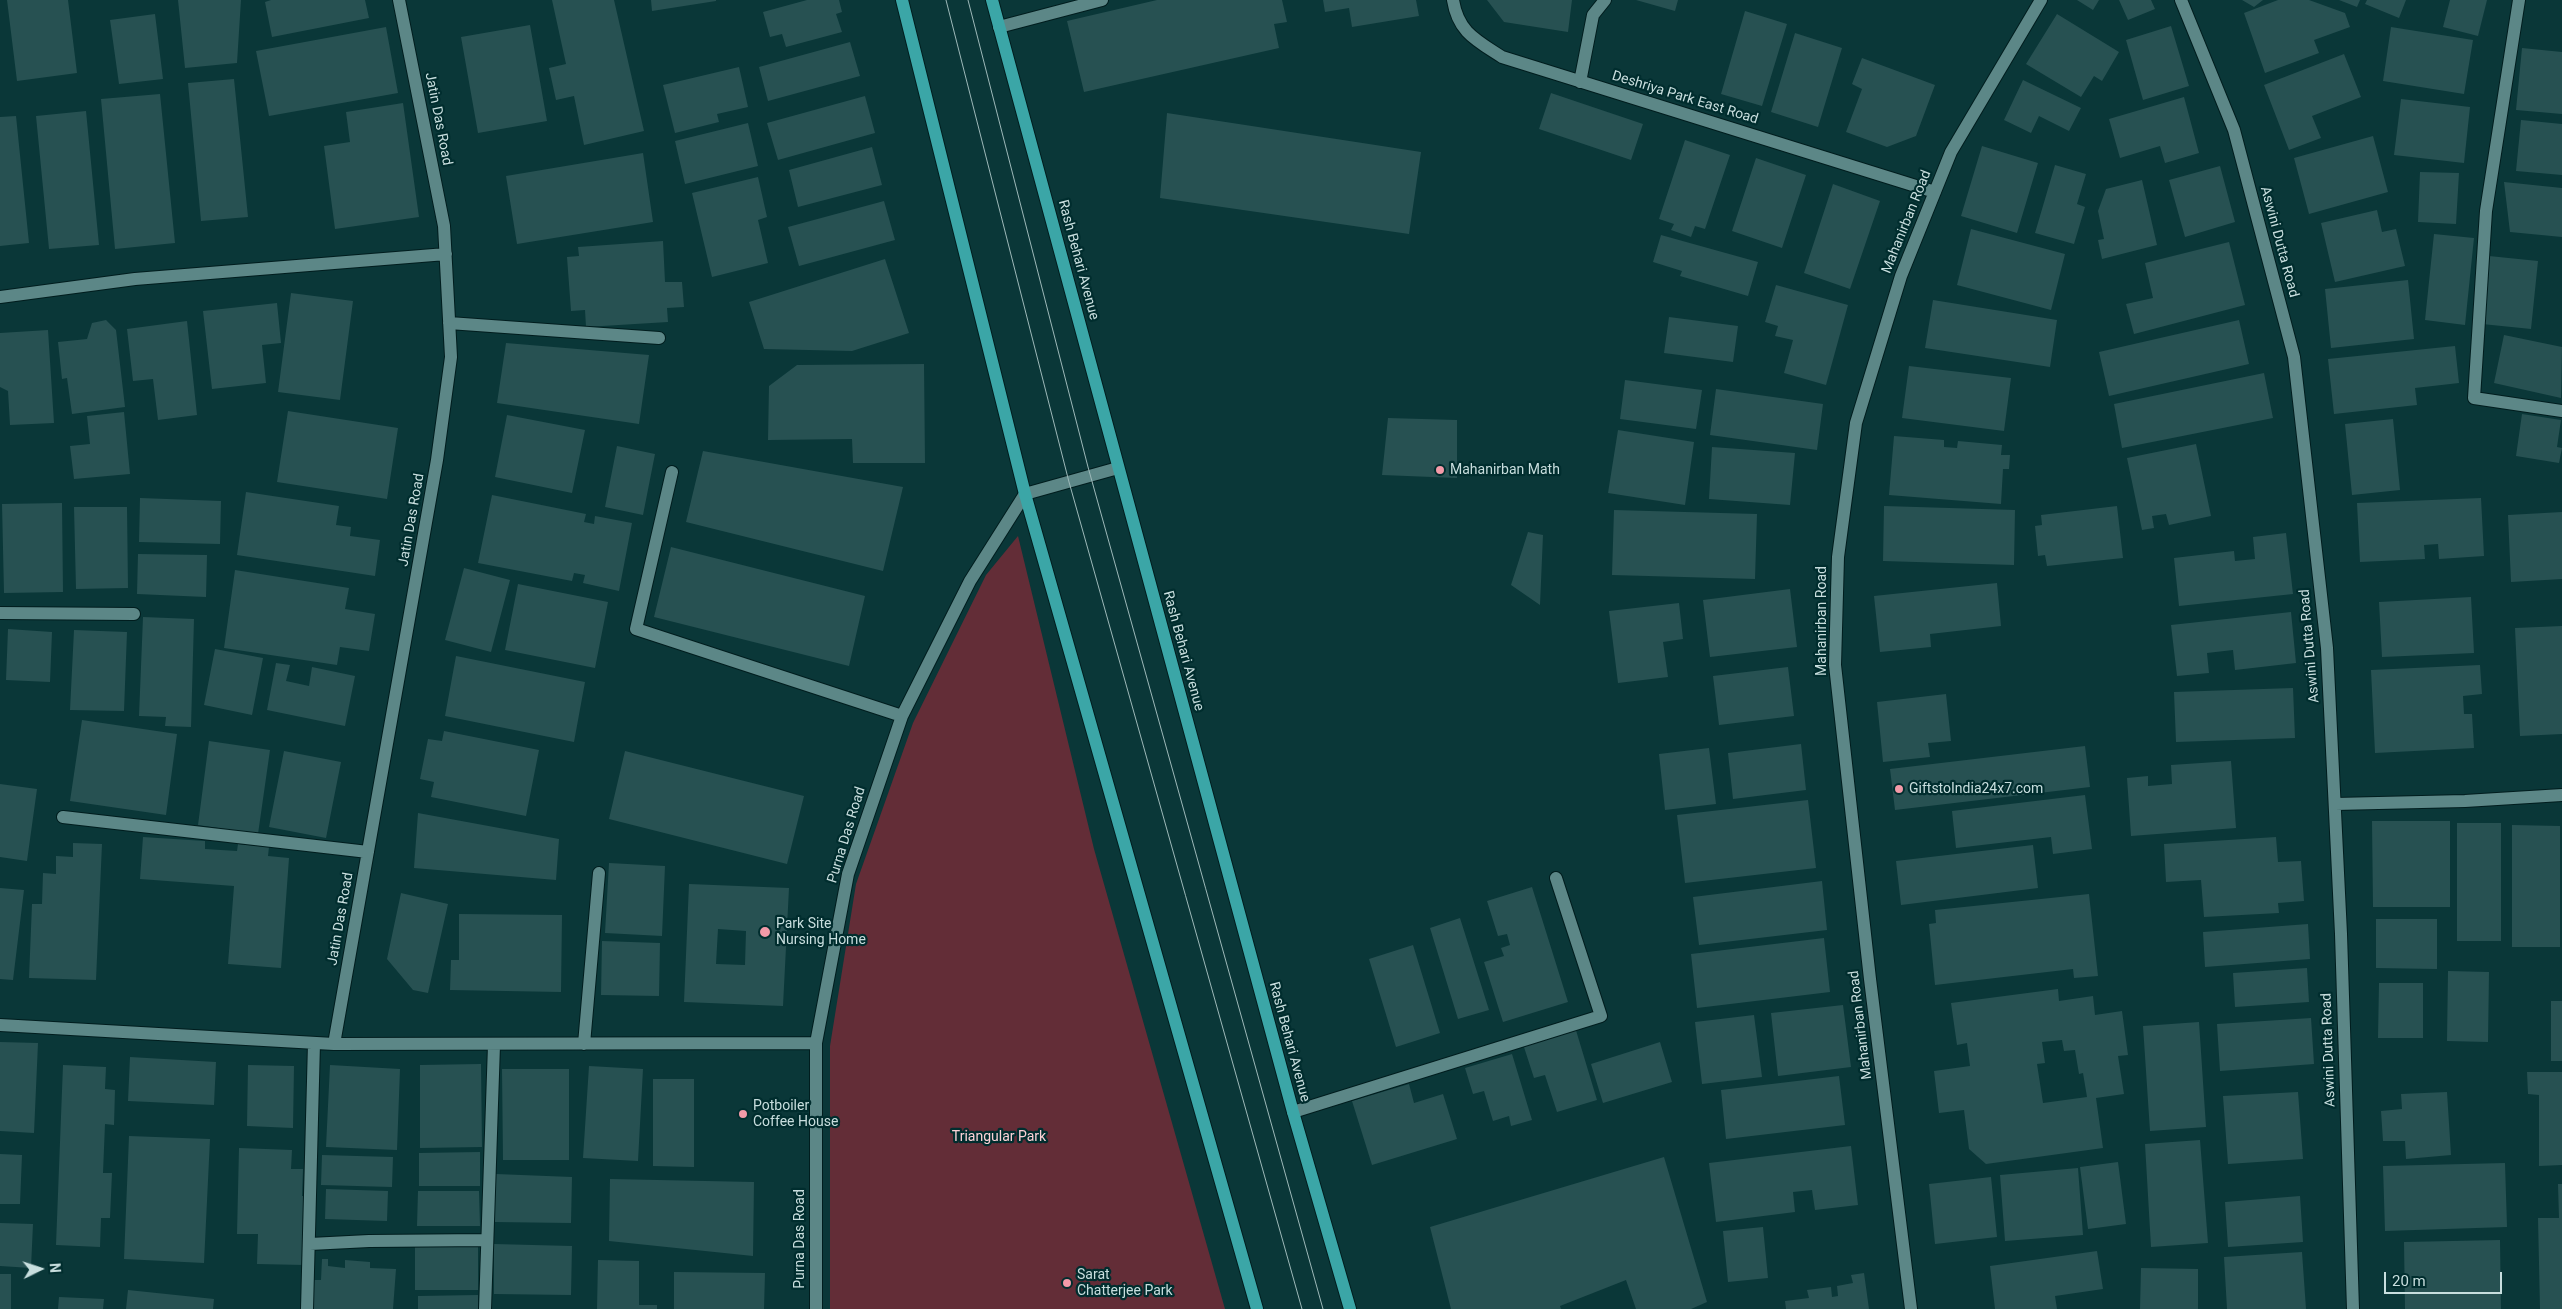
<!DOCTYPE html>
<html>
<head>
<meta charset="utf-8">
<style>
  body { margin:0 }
  #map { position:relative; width:2562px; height:1309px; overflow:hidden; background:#0a3738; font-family:Roboto,sans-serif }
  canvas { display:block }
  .north { position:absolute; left:15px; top:1244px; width:50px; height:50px; -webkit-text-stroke:4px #002d2e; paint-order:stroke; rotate:86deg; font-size:14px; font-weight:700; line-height:20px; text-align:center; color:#c8dede }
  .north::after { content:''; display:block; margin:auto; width:18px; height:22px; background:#c8dede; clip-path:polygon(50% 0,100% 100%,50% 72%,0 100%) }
  .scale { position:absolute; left:2384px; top:1272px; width:118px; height:22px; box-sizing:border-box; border:2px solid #c8dede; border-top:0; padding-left:6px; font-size:15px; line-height:18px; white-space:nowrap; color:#c8dede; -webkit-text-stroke:4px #002d2e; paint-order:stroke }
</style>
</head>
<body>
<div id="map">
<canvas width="2562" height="1309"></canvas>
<div class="north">N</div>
<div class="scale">20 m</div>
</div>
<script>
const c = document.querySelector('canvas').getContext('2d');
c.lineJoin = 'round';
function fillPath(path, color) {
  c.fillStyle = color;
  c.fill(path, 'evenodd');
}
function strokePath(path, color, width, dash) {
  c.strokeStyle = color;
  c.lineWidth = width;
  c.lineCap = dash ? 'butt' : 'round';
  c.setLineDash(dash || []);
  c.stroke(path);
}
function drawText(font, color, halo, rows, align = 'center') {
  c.font = font + ' Roboto,sans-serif';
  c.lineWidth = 4.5;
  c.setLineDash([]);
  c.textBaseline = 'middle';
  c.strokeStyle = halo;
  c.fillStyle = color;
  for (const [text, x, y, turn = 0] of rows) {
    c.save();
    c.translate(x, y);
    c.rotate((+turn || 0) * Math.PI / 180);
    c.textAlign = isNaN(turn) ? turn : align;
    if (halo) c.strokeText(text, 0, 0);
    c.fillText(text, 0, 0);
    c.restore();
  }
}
fillPath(new Path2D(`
  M1018 536 1094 849 1225 1309H830V1046L856 884 913 723 986 575Z`), '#632d37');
fillPath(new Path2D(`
  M7 0H68L77 73 17 81Z
  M178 0H241L237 63 185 68Z
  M271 0H365L369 18 272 37 265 2Z
  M552 0H614L644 131 584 145 574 96 556 100 549 68 566 64Z
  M651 0H716V1L652 11Z
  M807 0H839L842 12 836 14 842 32 786 47 782 34 770 37 763 12Z
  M1157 0H1282L1287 22 1274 24 1279 48 1084 92 1067 21Z
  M1323 0H1416L1419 16 1352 27 1349 8 1325 12Z
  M1487 0H1572L1568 32 1504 22Z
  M1636 0H1678L1675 11Z
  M2077 0H2099L2093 10Z
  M2119 0H2151L2155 9 2128 20Z
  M2242 0H2263L2254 7Z
  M2278 0H2309L2345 13 2350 27 2314 40 2319 53 2265 73 2244 13Z
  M2339 0H2360L2357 7Z
  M2367 0H2406L2399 18 2365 4Z
  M2450 0H2487L2478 36 2443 27Z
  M1745 11 1787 24 1762 106 1721 94Z
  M155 14 163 79 119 84 110 20Z
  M2057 14 2119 52 2102 81 2094 76 2081 97 2026 64Z
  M530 25 547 121 478 133 461 37Z
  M2171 26 2189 86 2143 100 2126 40Z
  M386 27 398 93 269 116 256 51Z
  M2391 27 2473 40 2464 94 2383 81Z
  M1795 33 1842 48 1818 127 1771 112Z
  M850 42 860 76 768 101 759 67Z
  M2522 48 2562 52V114L2516 110Z
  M2344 54 2361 97 2312 116 2321 138 2289 150 2264 85Z
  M1862 58 1935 85 1916 136 1887 147 1846 132 1862 89 1852 84Z
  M739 67 748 107 717 114 719 122 675 133 663 85Z
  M234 79 248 217 201 221 188 83Z
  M2023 80 2081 108 2069 131 2039 116 2031 133 2004 120Z
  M1551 93 1643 124 1631 160 1539 129Z
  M160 94 175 243 115 249 101 99Z
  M865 96 875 133 778 160 767 123Z
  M2184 97 2199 153 2165 163 2160 146 2120 158 2109 119Z
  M2401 99 2470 107 2464 163 2394 155Z
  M403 103 419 217 335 229 324 146 350 142 346 112Z
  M86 111 99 245 49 249 36 116Z
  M1167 113 1421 152 1409 234 1160 198Z
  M16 116 29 243 0 246V117Z
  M2521 120 2562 124V175L2516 171Z
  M748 123 758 166 685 184 675 141Z
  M2373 136 2388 192 2309 214 2294 158Z
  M1685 140 1730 155 1705 229 1695 226 1691 237 1671 230 1674 224 1659 219Z
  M1982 146 2038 163 2017 233 1961 216Z
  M872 147 882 185 798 207 789 170Z
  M643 153 653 222 517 244 506 176Z
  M1756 158 1806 175 1782 248 1732 231Z
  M2055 165 2086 174 2077 204 2085 207 2074 244 2035 233Z
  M2220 166 2235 222 2185 237 2169 180Z
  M2420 172 2459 173 2456 224 2418 222Z
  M758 177 767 217 758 220 768 263 712 277 692 193Z
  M2142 180 2157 245 2102 259 2098 240 2104 239 2098 211 2106 189Z
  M2504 182 2562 188V237L2510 232Z
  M1833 184 1880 201 1850 289 1804 273Z
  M884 201 895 240 799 266 788 227Z
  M2377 210 2382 232 2396 229 2405 266 2335 282 2321 223Z
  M1971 229 2065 254 2051 310 1957 285Z
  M2434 234 2474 238 2465 325 2425 320Z
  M1661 235 1758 262 1748 296 1680 276 1682 271 1653 262Z
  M663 241 665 282H682L684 307 667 308 668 322 586 327 585 310 571 311 567 257 579 256 578 247Z
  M2229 242 2245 305 2134 334 2126 304 2153 298 2145 263Z
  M2489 256 2538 261 2531 329 2482 324Z
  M885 259 909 333 852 351 764 349 749 302Z
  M2408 280 2414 339 2331 348 2325 289Z
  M1776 285 1848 305 1826 385 1784 373 1793 340 1775 336 1778 326 1765 322Z
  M291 293 353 301 340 400 278 392Z
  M1933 300 2057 320 2050 367 1925 348Z
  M277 303 281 343 262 345 266 383 212 389 203 311Z
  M1669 317 1738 326 1733 362 1664 353Z
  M106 320 116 330 125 407 72 414 67 378 62 379 58 342 87 339 92 323Z
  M2239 320 2249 364 2109 396 2099 352Z
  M187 321 197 415 158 420 153 379 133 381 127 329Z
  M48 330 54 423 10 425 8 391 0 387V333Z
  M2504 335 2562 347 2561 398 2494 383Z
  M506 343 649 355 639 424 497 403Z
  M2455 346 2459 383 2415 388 2417 405 2334 414 2328 359Z
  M924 364 925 463H853L852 439 768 440 769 386 797 365Z
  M1909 366 2011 378 2004 431 1902 418Z
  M2264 373 2273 418 2122 448 2114 404Z
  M1625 380 1702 390 1696 429 1620 419Z
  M1716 389 1823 404 1817 450 1710 435Z
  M288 411 398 428 387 499 277 482Z
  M124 412 130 474 74 479 70 446 90 444 87 416Z
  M2522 414 2561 420 2557 447 2562 448 2559 463 2516 456Z
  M507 415 585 430 572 493 495 477Z
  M1388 418 1457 420V478L1382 475Z
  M2393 419 2400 490 2352 495 2345 424Z
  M1618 430 1694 442 1685 505 1608 493Z
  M1894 436 1944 440V447L1957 448 1958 441 2002 445 2001 455H2010L2009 469H2003L2001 504 1889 495Z
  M2196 444 2211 516 2169 525 2166 514 2152 516 2154 528 2142 530 2127 458Z
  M617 446 655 454 643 515 605 507Z
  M1712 447 1795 453 1790 505 1709 499Z
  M703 451 903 487 883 571 686 522Z
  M246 492 339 506 336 525 351 527 350 536 380 540 375 576 237 555Z
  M492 495 586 514 584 522 594 524 595 516 632 523 619 591 583 583 585 575 574 573 572 581 478 563Z
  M140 498 221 501 220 544 139 542Z
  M2481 498 2484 556 2439 559 2438 544 2424 545 2425 559 2360 562 2357 503Z
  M62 503 63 592 4 593 2 504Z
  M1884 506 2015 510 2014 565 1883 561Z
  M2117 506 2123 558 2047 566 2045 555 2038 556 2035 526 2042 525 2041 515Z
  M74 507H127L128 588 76 589Z
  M1614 510 1757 514 1755 579 1612 575Z
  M2562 512V579L2511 582 2508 515Z
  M1528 532 1543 535 1540 605 1511 585Z
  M2286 533 2293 594 2179 606 2174 558 2234 551 2235 561 2255 559 2253 537Z
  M671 547 865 596 849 666 654 617Z
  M138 554 207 555 206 597 137 594Z
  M464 568 510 580 491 652 445 640Z
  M235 570 349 588 345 609 375 614 369 651 340 647 337 665 224 648Z
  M1997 583 2001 626 1930 634 1931 647 1880 652 1874 596Z
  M518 584 608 602 595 668 505 650Z
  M1790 589 1797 647 1710 657 1703 600Z
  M2471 597 2474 653 2382 657 2379 602Z
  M1679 603 1683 639 1663 642 1668 677 1618 683 1609 611Z
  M2291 612 2296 663 2235 670 2233 650 2207 653 2209 673 2177 676 2171 625Z
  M143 617 194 619 191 727 165 726 166 717 139 716Z
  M2562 626V734L2520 736 2515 628Z
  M8 629 52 632 50 682 6 680Z
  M74 630 127 632 124 711 70 710Z
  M215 649 263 658 252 715 204 705Z
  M456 656 585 682 574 742 445 716Z
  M276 663 290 665 286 681 309 686 312 667 355 676 345 726 267 710Z
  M2480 665 2482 694 2463 696 2464 714H2472L2474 748 2375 753 2371 670Z
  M1788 667 1794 716 1719 725 1713 676Z
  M2293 688 2295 738 2176 742 2174 692Z
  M1946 694 1951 741 1928 743 1930 757 1883 762 1877 702Z
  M82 720 177 734 166 815 70 801Z
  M444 731 539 750 526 816 431 797 434 782 420 779 428 739 442 741Z
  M209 741 270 750 258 834 198 825Z
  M1801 744 1806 790 1733 799 1728 753Z
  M2085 746 2090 787 1895 810 1890 769Z
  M1709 748 1716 804 1665 810 1659 754Z
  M284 751 341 762 326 838 269 827Z
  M625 751 804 796 787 864 609 819Z
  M2231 761 2236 828 2131 836 2127 778 2148 776V786L2172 784 2171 765Z
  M0 784 37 789 27 861 0 857Z
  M2085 795 2092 849 2053 854 2051 837 1956 848 1952 811Z
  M1808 800 1816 868 1685 883 1677 815Z
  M418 813 559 839 556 880 414 868Z
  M2372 821H2450V907H2373Z
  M2457 823H2501V941H2457Z
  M2512 825 2560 826V947H2512Z
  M143 837 205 841V849L237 851 238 844 269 847 268 856 289 858 281 968 228 964 234 886 140 879Z
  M2276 837 2278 862 2301 861 2304 901 2278 903 2279 913 2204 917 2201 880 2166 882 2164 844Z
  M73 843 102 844 96 980 29 978 32 904H42L43 873 56 874V856L73 857Z
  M2033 845 2038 888 1901 905 1896 861Z
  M609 863 665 866 662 936 605 933Z
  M1822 881 1827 930 1699 945 1693 897Z
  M689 884 789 888 783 1006 684 1002ZM718 929 746 931 745 965 716 964Z
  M1532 887 1568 1002 1503 1022 1484 962 1504 956 1501 948 1510 945 1507 934 1498 936 1487 901Z
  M0 888 24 890 13 980 0 979Z
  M401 893 448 904 428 993 413 990 387 959Z
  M2089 894 2098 976 2074 978 2073 969 1935 985 1929 924 1936 923 1935 910Z
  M459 914 562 915 561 992 450 990 451 960H459Z
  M1460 918 1489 1010 1458 1019 1430 928Z
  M2376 919H2437V969L2376 968Z
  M2308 924 2310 959 2205 967 2203 932Z
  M1824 938 1830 992 1697 1008 1691 954Z
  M602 941 660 943 659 996 601 995Z
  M1413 945 1440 1033 1396 1047 1369 959Z
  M2307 968 2309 1002 2235 1007 2233 973Z
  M2448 971 2489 972 2488 1042 2447 1041Z
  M2379 983H2423V1038H2378Z
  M2058 989 2059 1001 2093 996 2095 1015 2122 1011 2128 1055 2118 1056 2124 1094 2096 1098 2103 1148 1986 1164 1969 1149 1964 1110 1939 1113 1934 1071 1970 1066 1967 1043 1957 1045 1951 1003ZM2062 1040 2064 1051 2075 1050 2079 1074 2083 1073 2087 1097 2043 1103 2037 1064 2045 1063 2042 1042Z
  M2551 1001H2562V1061H2551Z
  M1843 1005 1851 1067 1778 1076 1771 1013Z
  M1754 1015 1762 1077 1702 1084 1695 1022Z
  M2311 1018 2314 1064 2220 1071 2217 1024Z
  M2199 1022 2206 1127 2150 1131 2143 1026Z
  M1575 1027 1597 1100 1557 1112 1545 1075 1534 1078 1523 1044Z
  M0 1042 38 1043 34 1133 0 1131Z
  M1660 1042 1672 1082 1603 1103 1591 1064Z
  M1512 1054 1532 1120 1511 1126 1509 1116 1493 1121 1484 1091 1473 1094 1465 1068Z
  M130 1057 216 1062 214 1105 128 1101Z
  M481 1064 482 1147 420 1148V1065Z
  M63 1065 106 1067 105 1089 115 1090 114 1125 105 1124 103 1173H112L110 1218H101L100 1247 56 1245Z
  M248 1065 294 1066 293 1128 247 1126Z
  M330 1065 400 1069 397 1150 326 1147Z
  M589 1066 643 1069 638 1161 583 1158Z
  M502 1069H569V1160H503Z
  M2527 1072H2562V1165L2539 1166V1095L2528 1094Z
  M1839 1076 1845 1125 1726 1139 1721 1090Z
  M653 1079H694V1167L653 1166Z
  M1409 1084 1414 1103 1443 1094 1457 1139 1372 1165 1352 1101Z
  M2298 1092 2303 1159 2228 1164 2223 1096Z
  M2447 1092 2451 1155 2406 1159 2405 1141H2383L2381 1111 2402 1109 2401 1094Z
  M129 1136 210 1139 204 1263 124 1259Z
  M2200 1140 2208 1243 2151 1247 2145 1144Z
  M1851 1146 1858 1205 1815 1210 1812 1190 1793 1192 1795 1212 1716 1222 1709 1163Z
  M239 1148 292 1150 291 1169H303L302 1196H306L304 1265 257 1264 258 1234H237Z
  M480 1152V1186H419V1153Z
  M0 1154 22 1155 20 1204H0Z
  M322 1155 393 1157 392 1187 321 1185Z
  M1664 1157 1707 1302 1691 1309H1636L1626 1280 1560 1306 1561 1309H1451L1430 1227Z
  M2118 1162 2126 1224 2088 1229 2080 1167Z
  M2505 1163 2507 1227 2385 1231 2383 1166Z
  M2078 1168 2083 1235 2005 1241 2000 1175Z
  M496 1174 572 1177 571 1223 494 1222Z
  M1991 1177 1997 1237 1935 1244 1929 1184Z
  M610 1179 754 1182 753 1256 609 1241Z
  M2558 1184H2562V1309H2540L2538 1218H2559Z
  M326 1189 388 1191 387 1221 325 1219Z
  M418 1191H479L480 1226H417Z
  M2300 1196 2303 1242 2228 1247 2225 1202Z
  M0 1223 33 1224 31 1268 0 1266Z
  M1763 1227 1768 1278 1728 1282 1723 1231Z
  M2500 1240 2501 1309H2405L2404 1242Z
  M494 1244 572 1246 571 1295 494 1294Z
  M478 1246V1290H415V1247Z
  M2097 1251 2103 1289 2055 1296 2057 1309H1995L1990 1266Z
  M2302 1252 2306 1309H2227L2224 1257Z
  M322 1259H328V1266L345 1268V1260L370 1262V1268L396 1269 393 1309H311L313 1280H321Z
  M598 1260 639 1261V1305H657V1309H597Z
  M2141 1268 2198 1269V1309H2140Z
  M674 1272 765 1273 764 1309H674Z
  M1864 1273 1869 1309H1786L1785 1301 1809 1298 1807 1290 1831 1287 1832 1297 1838 1296 1837 1286 1853 1283 1851 1275Z
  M0 1274H11V1309H0Z
  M128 1290 214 1299 213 1309H126Z
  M478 1295V1309H418V1296Z
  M59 1297 104 1299 103 1309H58Z`), '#275152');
const minor = new Path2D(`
  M1453 0C1458 32 1476 40 1502 57L1935 192
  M2181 0 2234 130 2294 357 2327 648 2341 934 2353 1309
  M2519 0 2486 211 2474 398 2562 411
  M999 27 1102 0
  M1580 82 1593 15 1605 0
  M0 297 135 279 446 254
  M449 323 659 338
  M672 472 636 629 902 716
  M0 613 134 614
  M2335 804 2465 801 2562 795
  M63 817 368 852
  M0 1025 334 1044 816 1043
  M334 1044 437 460 451 357 444 226 399 0
  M584 1044 599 873
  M1293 1112 1601 1016 1556 878
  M310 1244 369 1241 487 1240
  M307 1309 314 1043
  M485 1309 494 1045
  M816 1309V1043L848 874 902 716 970 581 1025 494 1118 468
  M1911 1309 1870 979 1835 665 1838 557 1856 423 1901 276 1951 152 2041 0`);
const major = new Path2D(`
  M902 0 1025 494 1257 1309
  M992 0 1293 1112 1350 1309`);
strokePath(minor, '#001d1e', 14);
strokePath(major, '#001d1e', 14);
strokePath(minor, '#5c8787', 12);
strokePath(major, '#3ba6a7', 12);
strokePath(new Path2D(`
  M946 0 1069 482 1302 1309
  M968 0 1088 467 1323 1309`), '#9eb9b9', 1);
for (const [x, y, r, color] of [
  [1440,470,5,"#f39aa8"],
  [1899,789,5,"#f39aa8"],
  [765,932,6,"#f39aa8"],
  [743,1114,5,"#f39aa8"],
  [1067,1283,5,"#f39aa8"]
]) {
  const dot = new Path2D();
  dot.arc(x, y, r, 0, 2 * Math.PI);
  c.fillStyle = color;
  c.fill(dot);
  strokePath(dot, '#002d2e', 2);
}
drawText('14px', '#c8dede', '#002d2e', [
  ["Deshriya Park East Road",1685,98,17],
  ["Jatin Das Road",438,119,79],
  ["Mahanirban Road",1907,222,-68],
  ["Aswini Dutta Road",2279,242,75],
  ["Rash Behari Avenue",1078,260,75],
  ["Jatin Das Road",412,520,-80],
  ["Mahanirban Road",1822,621,-90],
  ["Aswini Dutta Road",2310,646,-95],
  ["Rash Behari Avenue",1183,651,75],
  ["Purna Das Road",847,835,-73],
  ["Jatin Das Road",341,919,-80],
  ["Mahanirban Road",1861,1025,-97],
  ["Rash Behari Avenue",1289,1042,75],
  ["Aswini Dutta Road",2329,1050,-92],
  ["Purna Das Road",800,1239,-90]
]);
drawText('14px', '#c8dede', '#002d2e', [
  ["Mahanirban Math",1450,470],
  ["GiftstoIndia24x7.com",1909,789],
  ["Park Site",776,924],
  ["Nursing Home",776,940],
  ["Potboiler",753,1106],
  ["Coffee House",753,1122],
  ["Sarat",1077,1275],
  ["Chatterjee Park",1077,1291]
], 'left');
drawText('14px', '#fcd1d6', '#002d2e', [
  ["Triangular Park",999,1137]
]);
</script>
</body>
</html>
